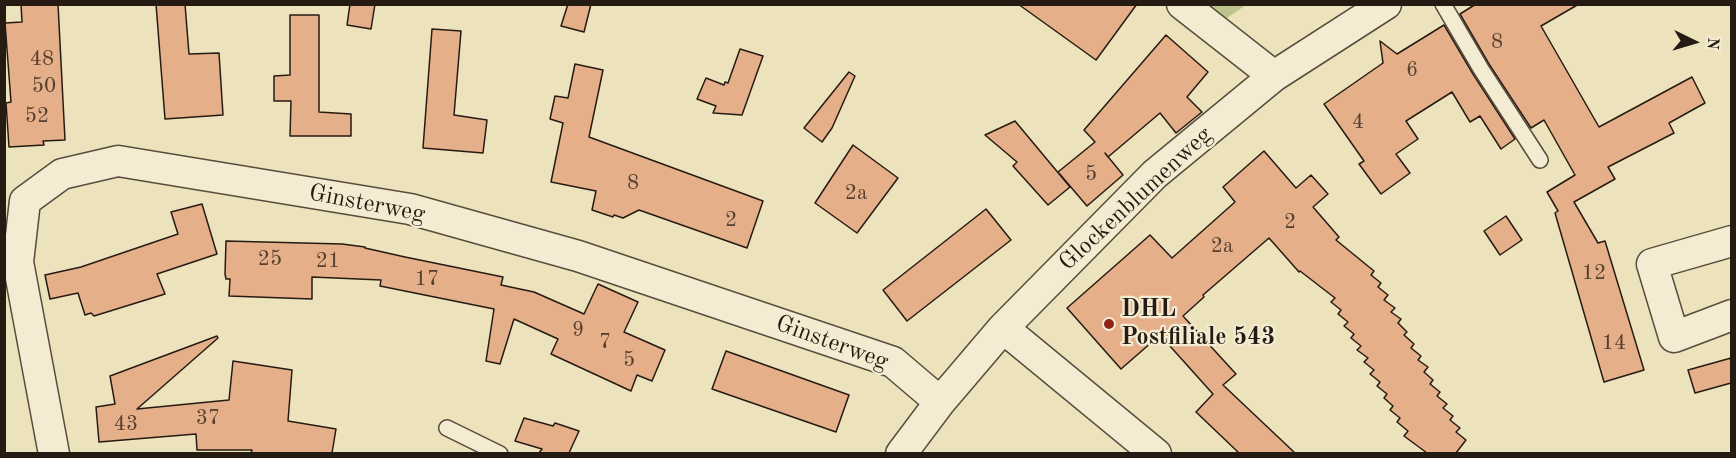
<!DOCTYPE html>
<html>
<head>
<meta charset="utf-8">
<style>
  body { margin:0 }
  #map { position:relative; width:1736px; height:458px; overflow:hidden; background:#ece2bb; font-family:"Old Standard TT",serif }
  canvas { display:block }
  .frame { position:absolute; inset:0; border:6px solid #261b13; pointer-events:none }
  .north { position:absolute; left:1664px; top:12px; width:60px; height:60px; -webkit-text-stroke:4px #f3ecd3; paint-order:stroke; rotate:95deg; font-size:16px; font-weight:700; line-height:24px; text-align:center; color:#261b13 }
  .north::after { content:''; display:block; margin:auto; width:21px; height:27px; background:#261b13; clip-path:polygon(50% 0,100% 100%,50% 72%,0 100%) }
</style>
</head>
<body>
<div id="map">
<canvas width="1736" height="458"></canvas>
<div class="frame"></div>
<div class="north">N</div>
</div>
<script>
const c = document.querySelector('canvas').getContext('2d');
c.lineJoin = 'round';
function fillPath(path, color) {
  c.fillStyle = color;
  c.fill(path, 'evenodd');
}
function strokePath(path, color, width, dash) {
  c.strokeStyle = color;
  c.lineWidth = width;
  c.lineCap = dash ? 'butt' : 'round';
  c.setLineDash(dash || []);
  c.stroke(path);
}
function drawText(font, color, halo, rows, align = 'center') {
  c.font = font + ' "Old Standard TT",serif';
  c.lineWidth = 4.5;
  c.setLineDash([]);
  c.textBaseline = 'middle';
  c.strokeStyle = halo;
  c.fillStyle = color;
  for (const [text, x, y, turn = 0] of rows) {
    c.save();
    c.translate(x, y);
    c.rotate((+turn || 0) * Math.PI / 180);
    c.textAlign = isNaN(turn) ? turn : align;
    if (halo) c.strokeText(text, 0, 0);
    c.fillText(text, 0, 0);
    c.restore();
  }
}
fillPath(new Path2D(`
  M1182 5H1246L1212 28Z`), '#bec28c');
const building = new Path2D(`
  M21 4H58L65 140 43 141 44 145 9 147 6 103 11 102 5 23 22 22Z
  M156 4H185L189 54 219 53 223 115 165 119Z
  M350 4H375L371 29 347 25Z
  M568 4H591L584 32 561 26Z
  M1018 4H1137L1096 60Z
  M1476 4H1579L1541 26 1599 127 1692 77 1705 103 1669 123 1674 133 1608 167 1615 179 1574 202 1598 243 1605 241 1644 370 1604 382 1555 213 1558 211 1547 192 1575 175 1544 120 1531 128 1489 64 1460 14Z
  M290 15H319V112L351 114V136H290L291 101H274V76L290 75Z
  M1444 25 1473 74 1515 139 1501 149 1480 116 1470 122 1452 92 1406 121 1418 139 1396 154 1410 173 1381 194 1359 164 1364 161 1324 104 1383 63 1380 41 1397 54Z
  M432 29 461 31 454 115 487 120 483 153 423 148Z
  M1166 35 1208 72 1187 97 1202 112 1176 133 1160 113 1108 157 1105 153 1123 175 1087 206 1058 172 1095 142 1084 130Z
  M740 49 763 56 742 115 713 113 716 106 697 99 706 78 724 85 725 82 728 83Z
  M575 64 603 70 589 137 763 201 747 248 639 210 623 218 614 215 613 217 592 210 596 191 551 182 563 123 550 119 555 96 568 98Z
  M849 72 855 76 832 128 822 142 804 128Z
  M1015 121 1070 187 1048 205 1013 166 1017 162 985 135Z
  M853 145 898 178 857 233 815 203Z
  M1264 151 1296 188 1311 175 1328 194 1313 207 1339 237 1336 240 1374 271 1371 275 1381 283 1378 287 1388 295 1384 300 1395 308 1391 312 1401 319 1398 323 1407 332 1404 335 1414 344 1411 348 1421 356 1418 360 1428 367 1424 372 1433 380 1430 384 1440 392 1437 396 1447 404 1443 408 1453 416 1450 420 1460 428 1456 432 1466 440 1456 453H1427L1404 436 1408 431 1397 422 1400 418 1390 410 1393 406 1384 398 1387 394 1377 386 1380 382 1370 374 1374 370 1364 362 1368 358 1357 350 1361 346 1351 338 1354 334 1344 326 1348 322 1338 314 1341 310 1331 302 1335 298 1300 271 1299 272 1269 238 1203 295 1204 297 1183 316 1236 374 1223 385 1295 453H1239L1196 412 1213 394 1160 335 1121 369 1067 308 1150 235 1172 258 1235 202 1223 187Z
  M202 204 217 254 157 274 165 294 94 316 91 313 85 315 78 293 50 299 45 275 81 267 178 234 171 212Z
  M986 209 1011 240 907 321 883 290Z
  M1506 216 1522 240 1500 255 1484 231Z
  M226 241 342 244 365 247V248L405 257 503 277 501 285 534 292 584 314 598 284 638 302 624 332 665 350 652 381 637 375 631 391 551 354 558 339 514 319 500 364 486 361 494 309 380 286 381 280 312 277V299L229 296 230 279H226L225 274Z
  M217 336 218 338 137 409 229 400 233 361 292 370 288 421 336 429 332 453H251L252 450H197L196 434 99 442 96 407 115 404 110 376Z
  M726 351 849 395 836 432 712 389Z
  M1731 358V383L1695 393 1688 370Z
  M524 418 553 426 555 423 579 431 569 453H539L542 449 515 441Z`);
fillPath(building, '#e5af89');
strokePath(building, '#261b13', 1.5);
const service = new Path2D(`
  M1443 4 1481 69 1540 160
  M447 428 500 454`);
const minor = new Path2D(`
  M1182 4 1274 76
  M1732 241 1652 264 1674 337 1732 315
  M1003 328 1156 454
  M54 454 18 262 25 201 62 174 118 161 410 209 578 256 893 362 940 402
  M901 454 940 402 1003 328 1155 174 1274 76 1386 4`);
strokePath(service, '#584d3d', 18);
strokePath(minor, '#584d3d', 33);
strokePath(service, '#f3ecd3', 15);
strokePath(minor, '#f3ecd3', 30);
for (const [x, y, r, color] of [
  [1109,324,6,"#8f2418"]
]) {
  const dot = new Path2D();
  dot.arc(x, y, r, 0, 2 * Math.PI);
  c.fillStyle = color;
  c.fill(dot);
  strokePath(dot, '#f3ecd3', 2);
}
drawText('21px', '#564030', null, [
  ["8",1497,42],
  ["48",42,59],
  ["6",1412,70],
  ["50",44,86],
  ["52",37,116],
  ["4",1358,122],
  ["5",1091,174],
  ["8",633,183],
  ["2a",856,193],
  ["2",731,220],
  ["2",1290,222],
  ["2a",1222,246],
  ["25",270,259],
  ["21",328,261],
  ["12",1594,273],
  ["17",427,279],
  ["9",578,330],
  ["7",605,342],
  ["14",1614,343],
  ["5",629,360],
  ["37",208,418],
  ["43",126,424]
]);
drawText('24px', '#261b13', '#f3ecd3', [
  ["Glockenblumenweg",1136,199,-43],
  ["Ginsterweg",367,204,11],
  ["Ginsterweg",832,343,20]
]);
drawText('bold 24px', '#261b13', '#f3ecd3', [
  ["DHL",1121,310],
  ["Postfiliale 543",1121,338]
], 'left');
</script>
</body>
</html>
